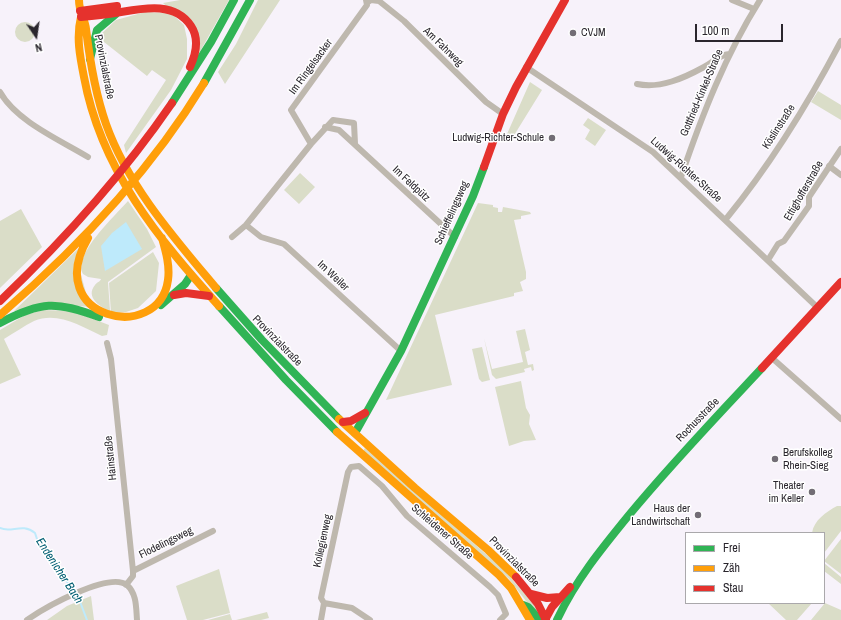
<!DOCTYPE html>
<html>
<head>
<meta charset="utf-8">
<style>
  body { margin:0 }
  #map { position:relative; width:841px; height:620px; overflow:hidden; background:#f7f2fa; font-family:"Archivo Narrow",sans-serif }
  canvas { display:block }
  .legend { position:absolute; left:685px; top:532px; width:140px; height:72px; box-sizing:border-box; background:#fff; border:1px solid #aaa8ab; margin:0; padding:5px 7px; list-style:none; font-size:12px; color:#2a262d }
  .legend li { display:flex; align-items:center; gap:8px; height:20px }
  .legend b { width:20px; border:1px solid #aaa8ab }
  .north { position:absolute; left:16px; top:16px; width:40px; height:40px; -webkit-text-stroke:3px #fff; paint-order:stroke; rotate:167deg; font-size:11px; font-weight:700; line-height:16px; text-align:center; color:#2a262d }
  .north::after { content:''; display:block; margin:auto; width:14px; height:18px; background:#2a262d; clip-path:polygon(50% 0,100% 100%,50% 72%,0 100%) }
  .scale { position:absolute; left:695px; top:24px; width:88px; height:18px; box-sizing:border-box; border:2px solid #2a262d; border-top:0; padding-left:5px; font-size:12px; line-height:14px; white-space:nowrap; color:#2a262d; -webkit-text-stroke:3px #fff; paint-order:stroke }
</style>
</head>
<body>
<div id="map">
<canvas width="841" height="620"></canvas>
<ul class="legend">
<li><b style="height:5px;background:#30b455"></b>Frei</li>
<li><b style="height:5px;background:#ff9f0a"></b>Zäh</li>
<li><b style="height:5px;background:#e5322d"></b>Stau</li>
</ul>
<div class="north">N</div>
<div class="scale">100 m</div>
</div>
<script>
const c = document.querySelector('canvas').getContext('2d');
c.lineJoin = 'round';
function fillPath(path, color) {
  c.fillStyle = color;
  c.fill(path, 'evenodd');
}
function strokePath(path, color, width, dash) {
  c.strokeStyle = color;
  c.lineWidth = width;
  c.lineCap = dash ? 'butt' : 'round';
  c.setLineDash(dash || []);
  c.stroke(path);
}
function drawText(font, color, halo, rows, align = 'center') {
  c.font = font + ' "Archivo Narrow",sans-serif';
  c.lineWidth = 3;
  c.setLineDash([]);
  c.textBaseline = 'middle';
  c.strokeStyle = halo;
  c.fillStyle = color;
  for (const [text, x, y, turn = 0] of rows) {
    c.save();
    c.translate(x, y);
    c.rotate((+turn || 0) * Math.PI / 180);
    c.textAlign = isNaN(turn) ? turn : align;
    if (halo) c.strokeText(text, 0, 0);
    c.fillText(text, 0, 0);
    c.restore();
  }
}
fillPath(new Path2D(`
  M180 0H229L198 55V36L163 3Z
  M258 0H280L225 84 218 72 236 44Z
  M145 12 171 13 184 25 187 39V59L171 90 126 153 124 145 166 80 152 70 147 76 104 42 100 35 116 20Z
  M15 32a10 10 0 1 1 20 0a10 10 0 1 1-20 0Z
  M530 82 542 90 513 137 507 134Z
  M818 91 841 105V120L811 102Z
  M588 118 606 130 595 146 585 139 590 130 583 125Z
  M300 173 315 187 299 204 284 190Z
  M128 201 147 229 156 247 108 282 110 311C100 307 85 297 95 285 97 282 100 282 101 279L88 277 83 274C73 254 115 216 128 201Z
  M478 203 493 205V207L498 208V212H502L503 207 530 212 531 214 521 216V219L514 220 526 272V279L520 282 523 291 514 293V296L435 315 452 385 386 400Z
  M21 209 42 247 0 288V221Z
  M80 247 76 257 90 307 79 306 14 311Z
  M153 252 159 263 156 291 138 308 126 312 111 313 109 283Z
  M43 310 72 311 109 325 107 335 102 336C81 326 57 311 34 321 24 326 14 333 4 339L21 375 0 384V330L25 315Z
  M525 329 530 350 525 352 528 365 533 364 534 370 532 371 531 367 524 369 525 372 496 379 492 375 484 338 492 369 523 362 516 331Z
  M482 347 490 380 482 382 479 379 472 349Z
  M521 381 526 408 530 415 529 424 536 440 524 441 509 446 495 387Z
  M365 448 503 569 538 609 536 614 509 579 363 451Z
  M837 506H841V531L824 553V533H812C814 520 826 512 837 506Z
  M841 539V574L824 561Z
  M824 563 841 577V584L824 571Z
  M219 569 230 613 203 620H187L176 586Z
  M91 596 94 620H47L67 606Z
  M768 603H812L797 620H786Z
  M825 603 841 610V620H811Z
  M267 612 269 618 261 620H236Z
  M230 614 232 620H208Z`), '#daddc8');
fillPath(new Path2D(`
  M126 222 142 249 105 271 101 246 112 233Z`), '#beeafb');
strokePath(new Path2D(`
  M0 528C11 534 22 522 35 533L37 539 79 599 87 620`), '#beeafb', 2);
strokePath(new Path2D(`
  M732 0 754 9
  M368 2 371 0 379 1 404 21 486 102 503 114
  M526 67 653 152 818 308
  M637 84C660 89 684 78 704 67 713 62 719 55 729 54
  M0 92C16 121 60 140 88 157
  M325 127 339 130 455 237
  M311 144 333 120 354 123 355 144
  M829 166 841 175
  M681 177C702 115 725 56 760 0
  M726 219C771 164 808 104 841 41
  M246 225 261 237 284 244 401 351
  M232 237 246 225 311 144 291 110 367 5 366 0
  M768 260 778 244 784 241 809 206V197L841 149
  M107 343 111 359 133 571V576L126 585
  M772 358 841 419
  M133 571 213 531
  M324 603 352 608 370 620
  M27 620C44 608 109 571 127 585 137 594 136 608 137 620
  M321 620 324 603 321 598 348 472 351 467 359 466 382 486 407 516 490 587 498 595 506 614 500 620`), '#beb8ae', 6);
strokePath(new Path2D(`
  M90 59 97 30 116 14
  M204 83 250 0
  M172 103 211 42 234 0
  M216 288 262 340 339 419
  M161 305 185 284 191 275
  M219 306 286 380 337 432
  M0 323C41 301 56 301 99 317
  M355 433 401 351 473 196 484 167
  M523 605 528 607 540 620
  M557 620C575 581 602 548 629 515 671 464 717 416 762 368`), '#30b455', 8);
strokePath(new Path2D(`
  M79 0C79 13 85 19 86 29 90 62 95 93 106 124 128 186 175 239 216 288
  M81 17C76 37 80 57 84 77 101 170 158 238 219 306
  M88 238C41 319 159 345 168 280 170 266 166 252 162 238
  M0 315C79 247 150 172 204 83
  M339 419 415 488 488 550 516 577
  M337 432 499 575 511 588 530 620`), '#ff9f0a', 8);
strokePath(new Path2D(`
  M80 11 117 6
  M81 17C92 16 103 15 115 13 140 9 174 0 191 26 199 38 196 54 190 67
  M484 167 503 114 516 87 565 0
  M174 295 186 293 209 296
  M0 301C64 240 122 176 172 103
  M762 368 841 282
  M343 422 351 421 365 413
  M516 577 538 604 546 620
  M531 594 547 598 560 597
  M545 620 552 607 570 587`), '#e5322d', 8);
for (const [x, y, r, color] of [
  [573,33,4,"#726d75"],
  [552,138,4,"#726d75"],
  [775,459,4,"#726d75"],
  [812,492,4,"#726d75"],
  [698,515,4,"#726d75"]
]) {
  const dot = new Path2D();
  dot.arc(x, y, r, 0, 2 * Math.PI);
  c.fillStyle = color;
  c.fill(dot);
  strokePath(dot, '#fff', 1.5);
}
drawText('11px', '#2a262d', '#fff', [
  ["CVJM",581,33,"left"],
  ["Ludwig-Richter-Schule",544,138],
  ["Berufskolleg",783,453,"left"],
  ["Rhein-Sieg",783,466,"left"],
  ["Theater",804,486],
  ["im Keller",804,499],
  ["Haus der",690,509],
  ["Landwirtschaft",690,522]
], 'right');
drawText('11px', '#2a262d', '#fff', [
  ["Am Fahrweg",443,47,44],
  ["Provinzialstraße",104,67,79],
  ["Im Ringelsacker",311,67,-54],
  ["Gottfried-Kinkel-Straße",702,93,-67],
  ["Köslinstraße",779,127,-57],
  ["Ludwig-Richter-Straße",686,170,42],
  ["Im Feldpütz",411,184,43],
  ["Ettighofferstraße",804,191,-60],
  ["Schieffelingsweg",452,213,-66],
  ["Im Weiler",333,276,43],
  ["Provinzialstraße",277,341,46],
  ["Rochusstraße",698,420,-46],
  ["Hainstraße",111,458,-96],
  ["Schleidener Straße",442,532,41],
  ["Kollegienweg",323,541,-78],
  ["Flodelingsweg",166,543,-26],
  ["Provinzialstraße",514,562,45]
]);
drawText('italic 12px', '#005e72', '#fff', [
  ["Endenicher Bach",59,571,57]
]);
</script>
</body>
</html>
